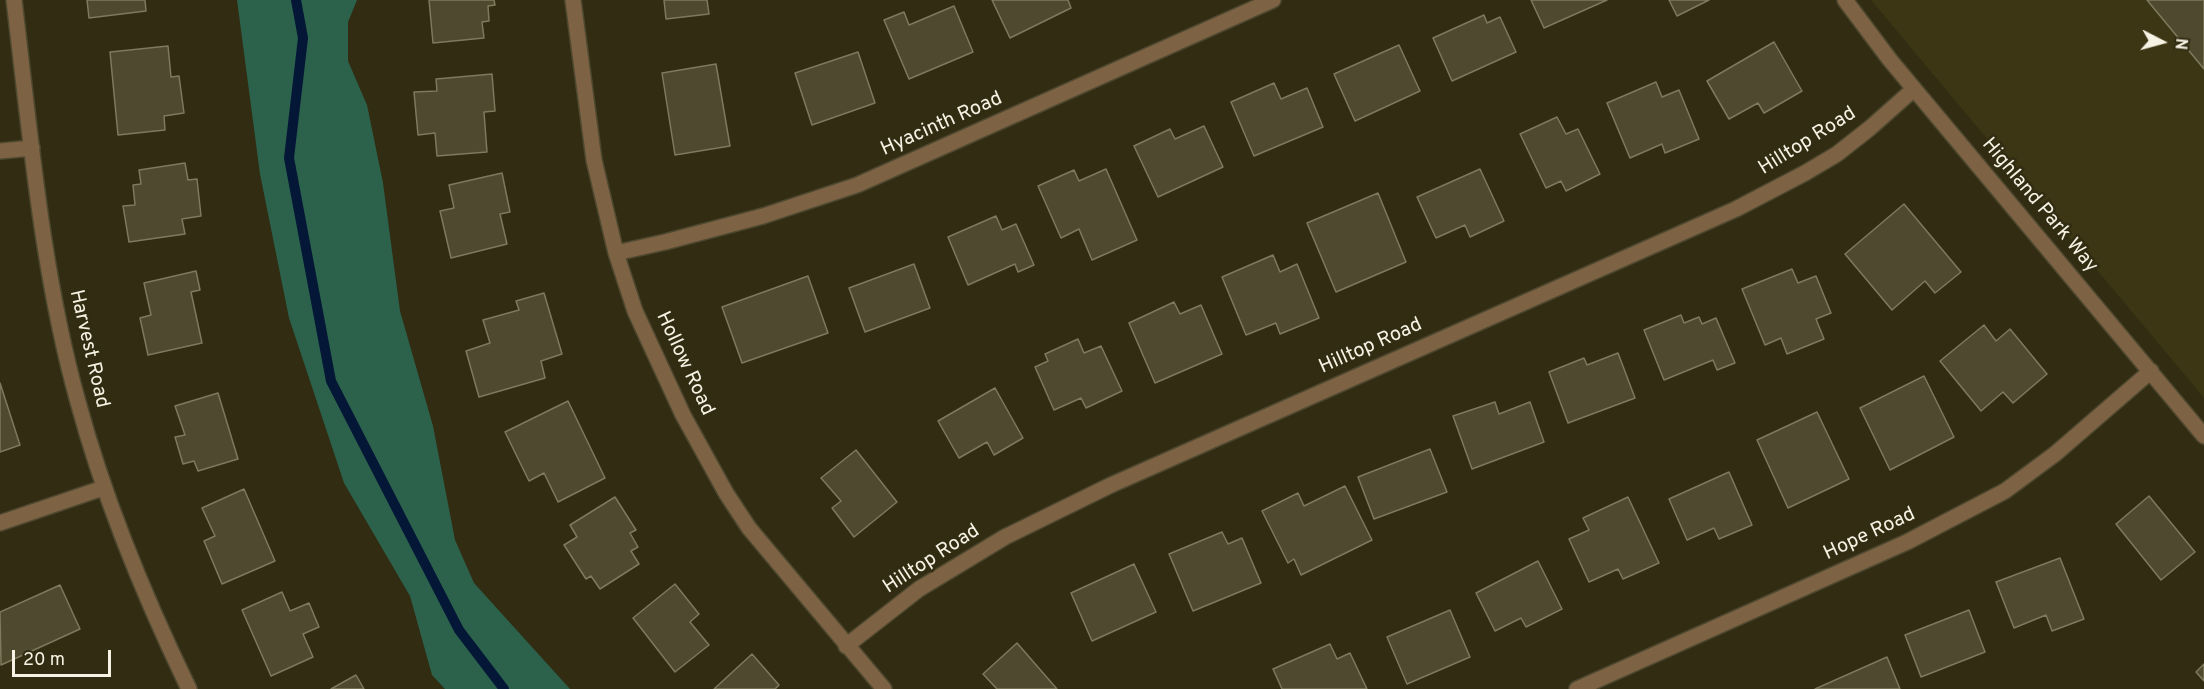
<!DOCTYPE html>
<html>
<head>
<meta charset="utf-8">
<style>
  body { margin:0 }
  #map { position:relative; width:2204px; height:689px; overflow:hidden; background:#312c12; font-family:Overpass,sans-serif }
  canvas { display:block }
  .north { position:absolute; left:2132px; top:12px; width:60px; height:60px; -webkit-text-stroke:4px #312c12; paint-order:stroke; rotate:96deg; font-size:16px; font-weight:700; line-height:24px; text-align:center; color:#f6f3e4 }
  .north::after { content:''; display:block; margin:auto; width:21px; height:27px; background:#f6f3e4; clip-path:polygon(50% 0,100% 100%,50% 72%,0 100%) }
  .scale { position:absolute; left:12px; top:650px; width:99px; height:27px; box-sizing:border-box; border:3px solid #f6f3e4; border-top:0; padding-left:8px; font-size:18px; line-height:21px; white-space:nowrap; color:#f6f3e4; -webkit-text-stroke:4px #312c12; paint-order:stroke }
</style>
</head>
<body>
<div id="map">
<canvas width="2204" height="689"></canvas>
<div class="north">N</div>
<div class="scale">20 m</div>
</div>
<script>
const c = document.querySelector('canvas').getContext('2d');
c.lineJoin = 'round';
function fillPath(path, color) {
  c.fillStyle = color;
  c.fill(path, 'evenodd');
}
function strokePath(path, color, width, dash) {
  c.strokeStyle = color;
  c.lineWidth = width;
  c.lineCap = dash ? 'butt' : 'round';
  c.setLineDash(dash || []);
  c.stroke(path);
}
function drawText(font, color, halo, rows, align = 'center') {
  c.font = font + ' Overpass,sans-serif';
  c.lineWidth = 5;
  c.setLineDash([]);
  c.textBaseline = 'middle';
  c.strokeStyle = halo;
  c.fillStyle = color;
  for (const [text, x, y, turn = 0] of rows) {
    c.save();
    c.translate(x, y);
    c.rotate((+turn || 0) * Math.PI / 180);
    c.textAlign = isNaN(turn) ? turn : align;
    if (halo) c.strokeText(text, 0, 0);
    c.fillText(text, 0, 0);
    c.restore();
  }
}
fillPath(new Path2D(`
  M1871 0H2204V398Z`), '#3c3614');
fillPath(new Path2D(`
  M237 0H357L348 22V61L367 105 383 183 400 311 433 426 455 540 474 583 570 689H445L432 675 410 596 344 483 289 318 260 174Z`), '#2c614b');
strokePath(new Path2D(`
  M296 0 303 38 289 158 331 381 459 630 504 689`), '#041737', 10);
const building = new Path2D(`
  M87 0H145L146 11 89 18Z
  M429 0H494L495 5 488 6 489 21 482 22 484 38 433 43Z
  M664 0H707L709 14 666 19Z
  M992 0H1068L1071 8 1010 38Z
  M1531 0H1607L1544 28Z
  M1669 0H1709L1677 16Z
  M2147 0H2204V69Z
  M954 6 973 52 909 79 884 20 904 12 909 25Z
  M1484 15 1487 23 1500 17 1516 52 1452 81 1433 38Z
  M1774 42 1802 91 1764 113 1758 103 1729 119 1707 81Z
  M1399 45 1420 91 1355 121 1334 74Z
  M168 46 171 77 179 76 184 113 164 116 165 130 118 135 110 52Z
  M858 52 875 103 812 125 795 73Z
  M716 64 730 146 675 155 662 73Z
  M492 74 495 111 484 112 487 152 437 156 435 133 418 135 414 92 437 91 436 79Z
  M1656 82 1662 97 1679 90 1699 139 1665 153 1662 144 1630 158 1607 103Z
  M1274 83 1281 99 1307 88 1323 127 1254 156 1231 102Z
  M1557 117 1566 134 1578 129 1600 174 1566 191 1561 181 1546 188 1520 134Z
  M1204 126 1223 167 1158 197 1134 146 1170 129 1175 139Z
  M185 163 188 180 197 179 201 216 182 219 185 234 129 242 123 206 135 205 133 185 141 184 139 170Z
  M1106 169 1137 240 1092 260 1079 229 1061 238 1038 186 1074 170 1079 181Z
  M1480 169 1504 221 1470 237 1465 225 1436 238 1417 197Z
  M502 173 510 212 500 214 507 244 451 258 440 211 454 208 449 185Z
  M1378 193 1406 262 1336 292 1307 223Z
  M1904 204 1961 272 1935 293 1925 281 1892 310 1845 254Z
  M996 216 1002 230 1016 224 1034 265 1018 272 1015 264 968 285 948 237Z
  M1273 255 1280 272 1297 264 1319 318 1280 334 1276 323 1246 335 1222 277Z
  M914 264 930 308 865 332 849 288Z
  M1792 269 1798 283 1816 276 1831 313 1816 319 1824 339 1787 354 1781 338 1765 345 1742 289Z
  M196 271 200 290 191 292 202 343 148 355 140 318 151 315 144 283Z
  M808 276 828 333 742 363 722 307Z
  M544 293 562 354 541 361 545 378 479 397 466 351 490 343 483 320 519 310 516 301Z
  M1174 302 1180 314 1201 305 1222 354 1155 383 1129 323Z
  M1681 315 1684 323 1699 317 1702 324 1716 318 1735 363 1717 370 1713 360 1664 380 1644 330Z
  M1984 325 1996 341 2010 329 2047 374 2013 403 2003 392 1981 411 1940 361Z
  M1078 339 1084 353 1101 346 1122 391 1086 408 1081 398 1054 410 1035 367 1048 361 1045 354Z
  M1618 353 1635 398 1568 423 1549 372 1584 358 1587 365Z
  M1924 376 1954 437 1890 470 1860 408Z
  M0 383 20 445 0 452Z
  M995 388 1023 438 994 455 987 442 959 458 938 421Z
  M218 393 238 459 198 471 194 461 183 464 175 437 185 435 175 406Z
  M568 401 605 478 558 502 544 473 529 481 505 432Z
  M1495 402 1499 414 1530 402 1544 442 1472 469 1453 416Z
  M1817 412 1849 479 1788 508 1757 440Z
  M1430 449 1447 492 1374 519 1358 477Z
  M856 450 897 502 854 537 832 508 841 501 821 478Z
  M1729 472 1752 525 1719 539 1714 528 1687 540 1669 499Z
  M1345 486 1372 540 1301 575 1294 559 1288 563 1262 511 1298 493 1304 506Z
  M244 489 275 561 222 584 204 541 215 536 202 508Z
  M2149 496 2195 552 2161 580 2116 524Z
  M615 497 636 530 630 533 638 547 631 551 639 564 600 589 591 576 586 579 564 545 577 537 570 525Z
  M1628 497 1659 563 1623 579 1618 569 1589 582 1569 539 1589 530 1583 518Z
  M1222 532 1228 544 1242 538 1261 583 1193 611 1169 554Z
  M2060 558 2084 619 2052 631 2046 615 2014 628 1996 582Z
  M1538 561 1562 609 1526 627 1521 618 1495 631 1476 593Z
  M1134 564 1156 612 1092 641 1071 593Z
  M675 584 699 614 690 622 709 645 675 672 633 618Z
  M60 585 80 629 1 665 0 612Z
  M282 592 290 611 309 603 319 627 303 634 313 657 271 676 242 610Z
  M1450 610 1470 657 1407 684 1387 637Z
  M1969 610 1985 652 1921 677 1905 635Z
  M1017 643 1057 689H997L983 674Z
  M1330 644 1337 659 1350 653 1367 689H1282L1273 669Z
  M752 654 779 685 775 689H714Z
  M1887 657 1900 689H1815Z
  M2204 664V681L2196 672Z
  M356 675 364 689H331Z`);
fillPath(building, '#4f4a2f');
strokePath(building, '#7f795d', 1.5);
const minor = new Path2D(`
  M14 0C30 132 42 274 78 402 105 502 144 596 189 689
  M573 0 594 160 616 253 635 311 683 415 726 493 749 528 884 689
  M1845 0 1890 60 2204 436
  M0 151 32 148
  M616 253 665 242 763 216 857 185 1273 0
  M0 523 103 488
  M846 646 919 589 1005 537 1111 485 1736 209 1805 173 1837 154 1870 128 1914 89
  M1577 689 1907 542 2005 491 2055 454 2151 371`);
strokePath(minor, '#4d482f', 18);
strokePath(minor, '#7d6243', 15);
drawText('20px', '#f6f3e4', '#312c12', [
  ["Hyacinth Road",942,125,-24],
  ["Hilltop Road",1808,142,-32],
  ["Highland Park Way",2039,206,50],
  ["Hilltop Road",1371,347,-24],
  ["Harvest Road",88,349,77],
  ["Hollow Road",684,364,65],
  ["Hope Road",1870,535,-25],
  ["Hilltop Road",932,560,-33]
]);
</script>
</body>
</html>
